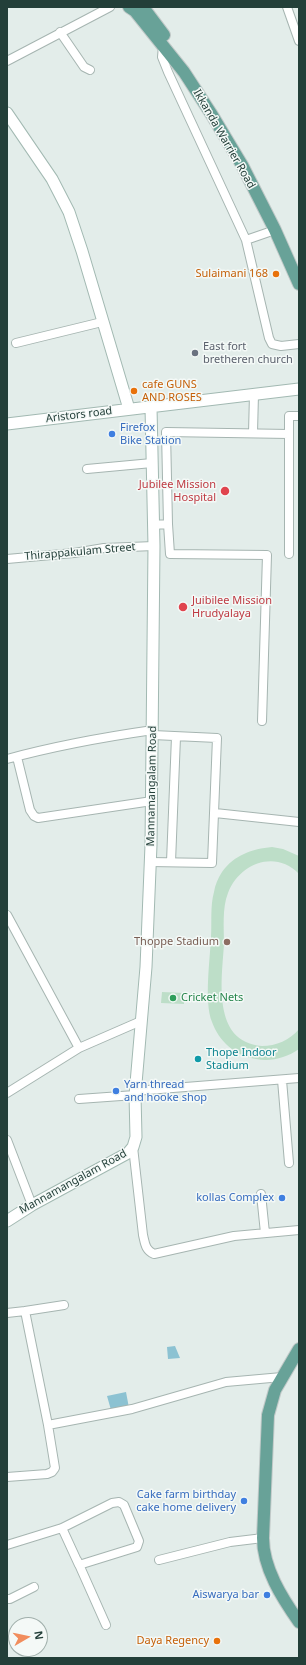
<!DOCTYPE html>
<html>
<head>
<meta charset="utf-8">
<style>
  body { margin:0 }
  #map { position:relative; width:306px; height:1665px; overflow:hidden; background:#e3edea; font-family:"Noto Sans",sans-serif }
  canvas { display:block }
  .frame { position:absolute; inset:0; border:8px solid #233f39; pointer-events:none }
  .north { position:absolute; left:8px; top:1617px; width:40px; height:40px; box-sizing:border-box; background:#f4f9f7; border:1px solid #a0afab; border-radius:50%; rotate:81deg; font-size:11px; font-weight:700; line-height:16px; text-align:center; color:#233f39 }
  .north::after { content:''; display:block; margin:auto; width:14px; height:18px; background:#f18d5d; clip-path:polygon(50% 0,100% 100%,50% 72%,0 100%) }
</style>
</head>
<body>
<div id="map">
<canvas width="306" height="1665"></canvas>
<div class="frame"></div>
<div class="north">N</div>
</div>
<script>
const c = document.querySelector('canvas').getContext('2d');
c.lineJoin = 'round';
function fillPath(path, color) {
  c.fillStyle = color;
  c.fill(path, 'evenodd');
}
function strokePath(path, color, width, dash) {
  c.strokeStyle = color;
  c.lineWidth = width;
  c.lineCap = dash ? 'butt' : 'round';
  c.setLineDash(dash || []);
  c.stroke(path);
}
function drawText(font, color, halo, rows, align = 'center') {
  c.font = font + ' "Noto Sans",sans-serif';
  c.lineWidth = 3;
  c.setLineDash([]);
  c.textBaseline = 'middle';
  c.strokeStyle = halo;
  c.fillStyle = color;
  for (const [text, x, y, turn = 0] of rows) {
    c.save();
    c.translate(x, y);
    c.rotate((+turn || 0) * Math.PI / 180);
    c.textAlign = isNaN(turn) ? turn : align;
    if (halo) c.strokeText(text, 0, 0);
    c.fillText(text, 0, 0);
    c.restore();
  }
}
fillPath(new Path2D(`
  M272 847 283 849 299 856V874C275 849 239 864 228 893 222 908 224 928 224 944 222 978 211 1042 262 1046 276 1046 290 1040 299 1029V1049C286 1058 271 1062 256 1059 235 1056 219 1041 212 1022 204 1002 210 960 211 937 212 923 210 906 214 892 215 885 218 878 222 872 234 855 252 849 272 847Z
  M162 992 184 993V1004L161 1003Z`), '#bddec8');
fillPath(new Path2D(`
  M175 1346 180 1358 168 1359 167 1347Z
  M126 1392 129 1408 111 1410 107 1396Z`), '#8cc2d2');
const street = new Path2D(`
  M287 7 299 41
  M60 32 84 67 90 70
  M163 46 162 57 168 72 246 240
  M7 61 110 7
  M275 230 246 240 269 338 272 344 281 346 299 344
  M16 343 102 322
  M253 433 254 394
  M87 469 152 463
  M168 524 170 554 267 555 262 721
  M153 525 168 524 166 432 289 434
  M289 554V416H299
  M7 559 74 553 104 548 154 546
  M17 757 30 810 34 816 38 818 152 801
  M7 759C55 746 104 737 153 730
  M215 813 299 822
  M150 862 212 863 217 738 153 735
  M171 862 176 737
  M7 915 79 1048
  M282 1080 289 1163
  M135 1091 299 1078
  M7 1093 79 1048 141 1021
  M79 1099 135 1095
  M7 1140 32 1205
  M133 1147 143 1235C145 1243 145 1250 154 1254L234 1236 299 1230
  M261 1194 265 1233
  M25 1311 64 1305
  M7 1313 25 1311 48 1425 132 1409 226 1382 282 1377
  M7 1477 47 1474 52 1472 55 1468 48 1425
  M7 1545 62 1528 112 1503 119 1502 124 1505 139 1541 137 1547 79 1565 62 1528
  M77 1560 106 1625
  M159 1560 230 1542 263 1538
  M7 1599H10L34 1587`);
const secondary = new Path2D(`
  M7 113 52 179 69 212 82 251 129 409
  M7 424 299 389
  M7 1221 32 1205 128 1153 133 1147 136 1137 135 1095 146 967 151 845 154 546 151 407`);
const primary = new Path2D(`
  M129 7 135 11 184 72 212 115 242 165 275 230 299 284
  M143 7 164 35
  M299 1349 275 1390 268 1415 263 1538C263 1568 282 1598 299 1622`);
strokePath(street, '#a6b5b1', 10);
strokePath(secondary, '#a2b9b2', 13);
strokePath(primary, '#c1c9c8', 14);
strokePath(street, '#fff', 8);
strokePath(secondary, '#fff', 11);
strokePath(primary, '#68a298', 12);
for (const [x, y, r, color] of [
  [276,274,4,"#e8710a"],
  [195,353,4,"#6b7280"],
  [134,391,4,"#e8710a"],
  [112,434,4,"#3f7fe0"],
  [225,491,5,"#e0444e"],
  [183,607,5,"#e0444e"],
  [227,942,4,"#8d6e63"],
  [173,998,4,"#2e9e5b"],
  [198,1059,4,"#0f9aa8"],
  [116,1091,4,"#3f7fe0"],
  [282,1198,4,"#3f7fe0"],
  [244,1501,4,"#3f7fe0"],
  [267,1595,4,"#3f7fe0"],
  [217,1641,4,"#e8710a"]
]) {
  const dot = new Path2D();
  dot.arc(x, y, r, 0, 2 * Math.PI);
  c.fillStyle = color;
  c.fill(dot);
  strokePath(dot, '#f4f9f7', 1.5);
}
drawText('11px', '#233f39', '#f4f9f7', [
  ["Ikkanda Warrier Road",224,139,60],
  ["Aristors road",79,415,-7],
  ["Thirappakulam Street",80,552,-5],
  ["Mannamangalam Road",152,786,-89],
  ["Mannamangalam Road",73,1182,-29]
]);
drawText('11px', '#c56008', '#f4f9f7', [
  ["Sulaimani 168",268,274],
  ["cafe GUNS",142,385,"left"],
  ["AND ROSES",142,398,"left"],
  ["Daya Regency",209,1641]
], 'right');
drawText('11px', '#5b616d', '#f4f9f7', [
  ["East fort",203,347],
  ["bretheren church",203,360]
], 'left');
drawText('11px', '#366cbe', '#f4f9f7', [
  ["Firefox",120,428,"left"],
  ["Bike Station",120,441,"left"],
  ["Yarn thread",124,1085,"left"],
  ["and hooke shop",124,1098,"left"],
  ["kollas Complex",274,1198],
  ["Cake farm birthday",236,1495],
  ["cake home delivery",236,1508],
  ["Aiswarya bar",259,1595]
], 'right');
drawText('11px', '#be3a42', '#f4f9f7', [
  ["Jubilee Mission",216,485],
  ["Hospital",216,498],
  ["Juibilee Mission",192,601,"left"],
  ["Hrudyalaya",192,614,"left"]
], 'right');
drawText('11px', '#785e54', '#f4f9f7', [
  ["Thoppe Stadium",219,942]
], 'right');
drawText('11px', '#27864d', '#f4f9f7', [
  ["Cricket Nets",181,998]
], 'left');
drawText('11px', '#0d838f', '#f4f9f7', [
  ["Thope Indoor",206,1053],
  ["Stadium",206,1066]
], 'left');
</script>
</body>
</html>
